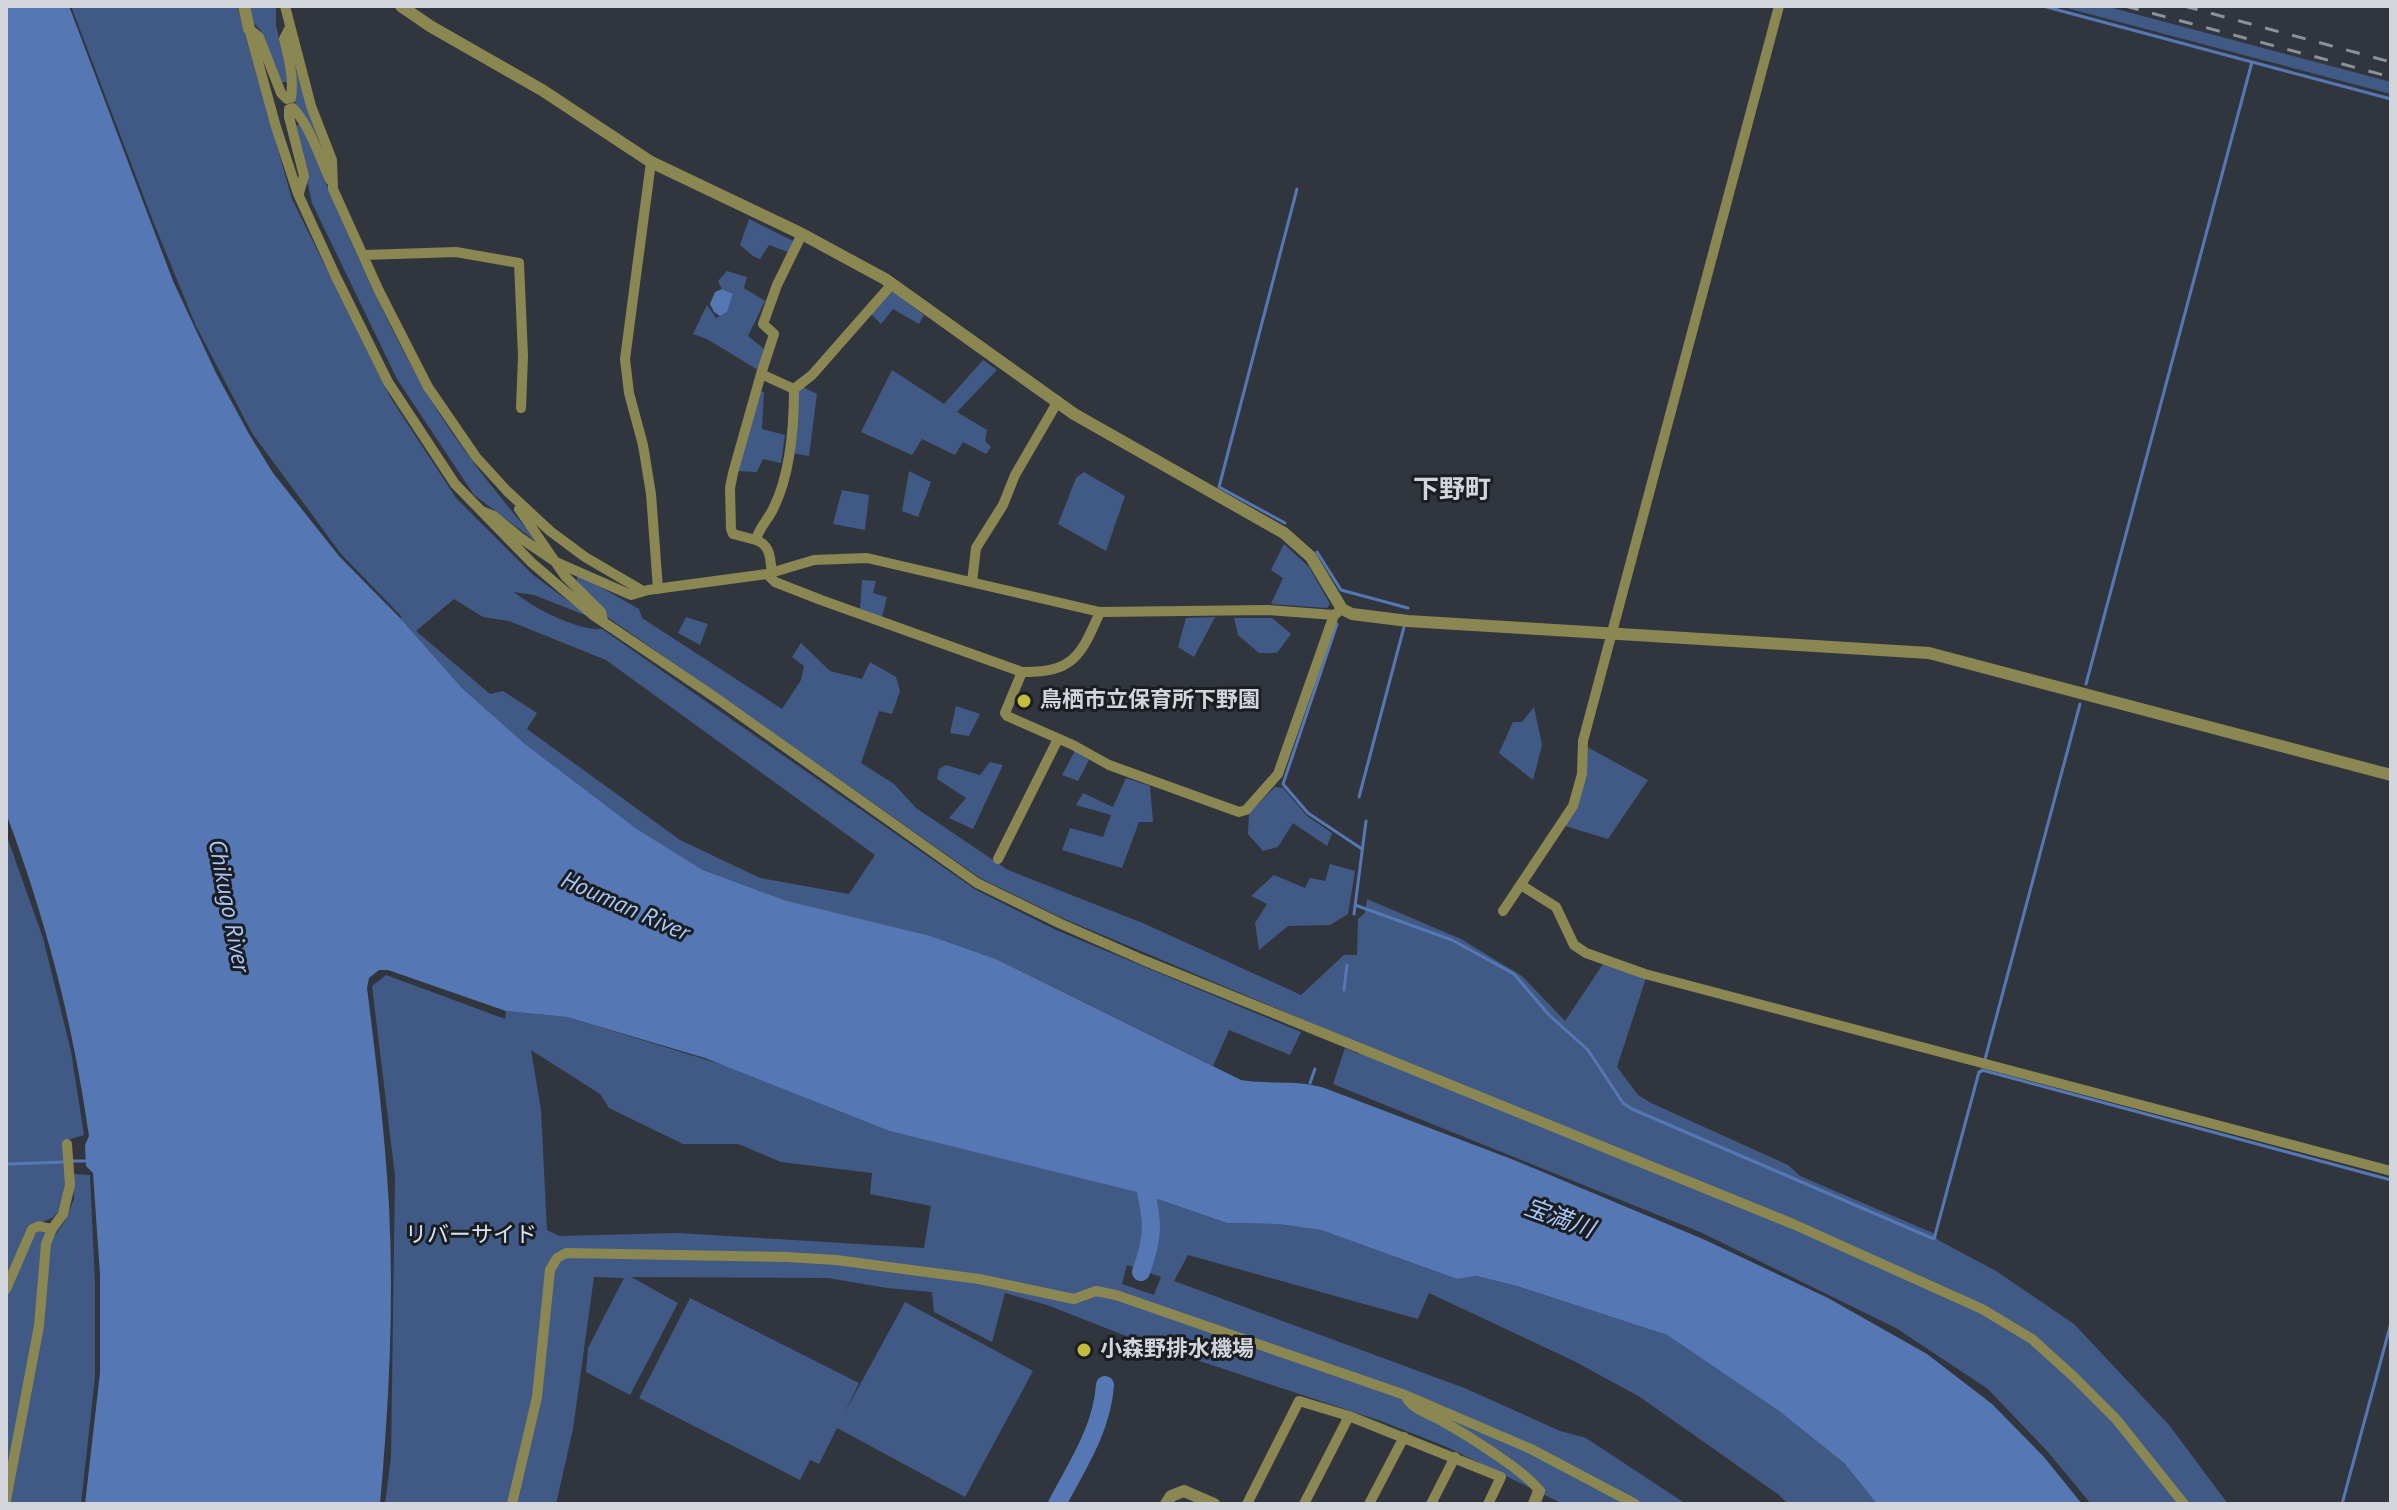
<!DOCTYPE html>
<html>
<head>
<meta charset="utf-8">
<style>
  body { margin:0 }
  #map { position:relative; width:2397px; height:1510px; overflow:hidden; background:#31363e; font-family:"PT Sans",sans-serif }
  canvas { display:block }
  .frame { position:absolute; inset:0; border:8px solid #d2d5db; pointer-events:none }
</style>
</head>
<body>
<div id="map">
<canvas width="2397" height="1510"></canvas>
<div class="frame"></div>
</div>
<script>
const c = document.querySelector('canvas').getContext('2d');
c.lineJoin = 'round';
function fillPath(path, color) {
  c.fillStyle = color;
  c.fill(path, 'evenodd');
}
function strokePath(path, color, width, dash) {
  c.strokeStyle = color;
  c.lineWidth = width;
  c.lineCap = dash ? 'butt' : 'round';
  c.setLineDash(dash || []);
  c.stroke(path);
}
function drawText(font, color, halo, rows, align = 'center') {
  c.font = font + ' "PT Sans","Noto Sans JP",sans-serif';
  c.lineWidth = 6;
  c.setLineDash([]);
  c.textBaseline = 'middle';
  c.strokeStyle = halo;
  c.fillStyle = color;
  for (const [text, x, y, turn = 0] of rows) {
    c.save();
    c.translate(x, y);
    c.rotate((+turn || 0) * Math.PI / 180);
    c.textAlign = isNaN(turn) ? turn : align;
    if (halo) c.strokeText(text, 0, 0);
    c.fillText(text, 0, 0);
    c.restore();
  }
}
fillPath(new Path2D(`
  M71 6H237L292 199 390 397 456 498 533 575 590 617 534 595 514 592C533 608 578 631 602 629L976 890 1056 930 1301 1032 1290 1055 1229 1030 1213 1066 998 960 787 901 703 870 637 829 525 744 462 688 400 618 402 617 341 554 252 433 196 326 153 221ZM454 599 483 617 509 621 606 660 875 855 849 894 760 878 680 840 527 729 537 713 503 691 490 694 416 631Z
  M249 6H276V26L287 71V82H281L262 32 253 22Z
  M2059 6H2105L2391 82V94Z
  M295 62 320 145 295 102Z
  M301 124C338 212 375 302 422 385 454 442 497 493 538 543L474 495 397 379 312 203 295 126Z
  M749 219 793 241 788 252 769 245 760 259 753 256 740 245Z
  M727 271 747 277 744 288 765 301 748 336 764 349 758 370 707 339 693 334 707 305 716 318 727 312 733 294 722 289 718 281Z
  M892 291 924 315 919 324 893 309 881 324 870 313Z
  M983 360 997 370 957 412 987 430 985 441 991 447 986 454 963 442 955 455 922 439 912 455 861 432 892 370 944 404Z
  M803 387 817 394 809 456 792 453 798 390Z
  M758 391 764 392 762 429 785 435 781 463 763 459 757 472 736 471Z
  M909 471 931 482 918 517 902 511Z
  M1084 472 1125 496 1106 551 1058 524 1076 478Z
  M842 490 869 495 865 530 833 524Z
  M1284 544 1309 567 1330 604 1327 608 1271 604 1283 578 1271 570Z
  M577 574 639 609 642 618 782 709 801 680 804 666 792 657 801 643 830 671 862 679 870 662 896 677 900 691 892 714 879 711 861 763 894 784 916 808 1008 870 1145 924 1301 995 1344 955H1357L1358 919 1365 913 1367 899 1461 939 1522 976 1565 1021 1603 964 1646 978 1617 1067 1638 1095 1651 1103 1788 1165 1800 1176 1933 1233 1938 1240 1996 1271 2074 1324 2169 1425 2228 1504H2091L2048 1452 1988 1389 1896 1328 1700 1232 1333 1084 1345 1048 1358 1054 1361 1044 1060 917 980 878 606 616 595 599 577 583Z
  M862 580 876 581 873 593 887 597 882 617 860 610Z
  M686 617 708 624 700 645 678 633Z
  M1215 617 1194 657 1178 647 1186 618Z
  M1234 618H1272L1291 634 1277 653H1259L1238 635Z
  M956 706 980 714 969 736 950 733Z
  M1534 707 1542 745 1533 780 1499 753 1513 722H1522Z
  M1587 747 1648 780 1608 839 1565 826Z
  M1075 751 1089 760 1078 781 1062 775Z
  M990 762 1003 765 973 829 949 818 966 798 937 779 939 769 946 765 980 775Z
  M1126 778 1150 786 1153 822H1139L1122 868 1062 850 1070 828 1103 837 1111 815 1076 805 1083 793 1113 807Z
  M1275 787 1283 788 1307 816 1332 833 1327 846 1293 823 1278 847 1263 851 1248 834 1249 813Z
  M6 834 43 938 71 1051 84 1135 64 1141C65 1164 73 1201 53 1217 46 1222 36 1223 28 1225L6 1278Z
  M1330 864 1355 871 1348 914 1330 925 1288 926 1259 950 1255 923 1267 904 1251 896 1274 875 1305 888 1310 878 1325 881Z
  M386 975 505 1019 506 1011 567 1017 1137 1192 1227 1223 1278 1224 1321 1230 1457 1279 1476 1276 1517 1286 1667 1335 1779 1411 1844 1463 1877 1504H1788L1779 1495 1640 1397 1574 1361 1429 1293 1418 1319 1188 1255 1174 1281 1467 1389 1560 1431 1586 1438 1686 1504H1563L1447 1447 1381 1421 1139 1341 1047 1305 1005 1293 992 1342 934 1312 932 1292 887 1288 828 1278 631 1277 678 1303 630 1395 586 1372 588 1348 624 1278 594 1277 573 1429 556 1504H385L391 1457 395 1176 372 986ZM531 1050 600 1094 609 1108 683 1144H738L781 1162 872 1173 870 1194 931 1206 924 1248 678 1233 559 1236 547 1230 541 1110ZM1127 1265 1161 1277 1154 1295 1122 1284Z
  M74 1174 90 1175 95 1283V1377L81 1504H7L43 1325 51 1241 65 1221 74 1199Z
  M38 1231H48L35 1327 6 1488V1297L28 1240Z
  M690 1298 859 1383 844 1414 905 1302 1033 1371 965 1497 837 1428 819 1464 810 1460 800 1480 639 1398Z`), '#415a85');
fillPath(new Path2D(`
  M6 6H69L173 281 216 373 249 434 273 473 339 556 400 618 462 688 525 744 637 829 703 870 787 901 930 936 998 960 1241 1080C1270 1085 1300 1079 1327 1089L1514 1160 1703 1239 1828 1298 1927 1354 1992 1404 2044 1457 2082 1504H1877L1844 1463 1779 1411 1667 1335 1517 1286 1476 1276 1457 1279 1321 1230 1278 1224 1227 1223 1137 1192 890 1131 705 1058 567 1017 506 1011 388 970H379L369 978 367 988C376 1060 385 1133 389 1206 394 1305 389 1405 380 1504H85L100 1373V1275L93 1173 86 1166 85 1145 89 1136C73 1023 46 920 6 813Z
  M722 289 733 294 727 312 720 316 714 312 710 304 715 292Z`), '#5578b4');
strokePath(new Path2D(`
  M2043 6 2252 62 2086 684
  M2252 62 2391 99
  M1285 523 1219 487 1297 189
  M1317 552 1341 590 1408 608
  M1337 624 1283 784 1308 813 1362 849
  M1359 797 1404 627
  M1355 905 1452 940 1514 974 1549 1015 1588 1050 1623 1103 1632 1109 1934 1239 1979 1072 1982 1071
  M1354 914 1366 821
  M1344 990 1347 965
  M1984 1063 2080 704
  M1982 1070 2391 1180
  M1310 1083 1315 1069
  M73 1161H89
  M9 1164 65 1162
  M2342 1504 2391 1323`), '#5578b4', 3);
strokePath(new Path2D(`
  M1141 1272C1157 1228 1151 1217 1142 1172
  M1057 1504C1077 1466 1102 1429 1105 1385`), '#5578b4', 18);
strokePath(new Path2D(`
  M285 6 311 106 332 160 333 189 379 291 428 387 476 457 507 491 550 531 585 557 643 591
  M249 29 276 127 298 194 336 277 388 382 455 484 532 563 593 615 716 698 977 883 1059 923 1143 960 1793 1224 1982 1309 2032 1339 2074 1377 2116 1419 2184 1504
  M249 29 259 37 281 93 287 99 291 98C294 77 289 59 284 39L289 29
  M651 162 625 359 629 393 643 445 651 494 658 589
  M299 193 304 176 289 117V109L293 108C311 128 319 156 330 180
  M364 255 456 252 519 263 523 356 521 408
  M794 389 812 375 892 284
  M519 509 565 576 601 612 603 620
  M482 511 494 516 522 539 556 562 631 595 648 590 767 574 814 560 867 558 1100 612 1268 610 1334 615
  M756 540 733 534 731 529 730 488 733 473 761 374
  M772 573C770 559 771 545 756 540 759 527 769 519 774 507 791 472 794 426 794 389L761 374 774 334 763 324 777 285 802 234
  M767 574 775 582 821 600 1022 672C1074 673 1081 655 1100 612
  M972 582 976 548 1003 505 1015 475 1058 401
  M1022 672 1005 713 1007 716 1073 745 1109 765 1239 812 1246 810 1278 774 1334 615 1337 613
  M998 859 1058 739
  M1521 885 1556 907 1574 945 1586 953 1645 974 2391 1171
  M1503 911 1573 806 1582 774 1583 741 1779 6
  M6 1289 32 1229 39 1226 52 1229
  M1406 1397C1412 1409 1430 1414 1442 1421 1462 1432 1530 1474 1539 1491
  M6 1500 39 1326 46 1244 52 1229 63 1214 70 1185 67 1144
  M512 1504 537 1397 550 1270 557 1258 566 1253 787 1257 836 1260 979 1279 1074 1299 1096 1291 1116 1295 1405 1395 1531 1449 1635 1504
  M1247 1504 1299 1401 1349 1416 1501 1477 1488 1504
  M1304 1504 1349 1416
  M1369 1504 1404 1437
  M1431 1504 1455 1457`), '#8a8752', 10);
strokePath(new Path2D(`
  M244 6 249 29
  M401 6 430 26 542 90 651 162 802 234 885 279 1074 414 1284 533 1311 557 1342 609 1352 614 1408 621 1929 653 2391 775
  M1166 1504 1171 1496 1184 1491 1214 1504
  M1534 1504 1539 1491`), '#8a8752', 12);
strokePath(new Path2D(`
  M2125 6 2391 77
  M2184 6 2391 62`), '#8d9198', 3, [14, 14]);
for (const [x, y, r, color] of [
  [1024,701,8,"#c5bc3d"],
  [1084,1350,8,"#c5bc3d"]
]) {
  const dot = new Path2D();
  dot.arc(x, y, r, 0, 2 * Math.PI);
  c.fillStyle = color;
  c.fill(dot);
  strokePath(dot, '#1b1e21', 3);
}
drawText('bold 22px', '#d2d5db', '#1b1e21', [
  ["鳥栖市立保育所下野園",1040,701],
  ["小森野排水機場",1100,1350]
], 'left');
drawText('22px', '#d9e3f5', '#1b1e21', [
  ["リバーサイド",471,1236]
]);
drawText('italic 24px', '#a9c7fa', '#1b1e21', [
  ["Chikugo River",228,906,79],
  ["Houman River",625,907,24],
  ["宝満川",1559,1219,20]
]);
drawText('bold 26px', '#d2d5db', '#1b1e21', [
  ["下野町",1452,491]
]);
</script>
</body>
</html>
